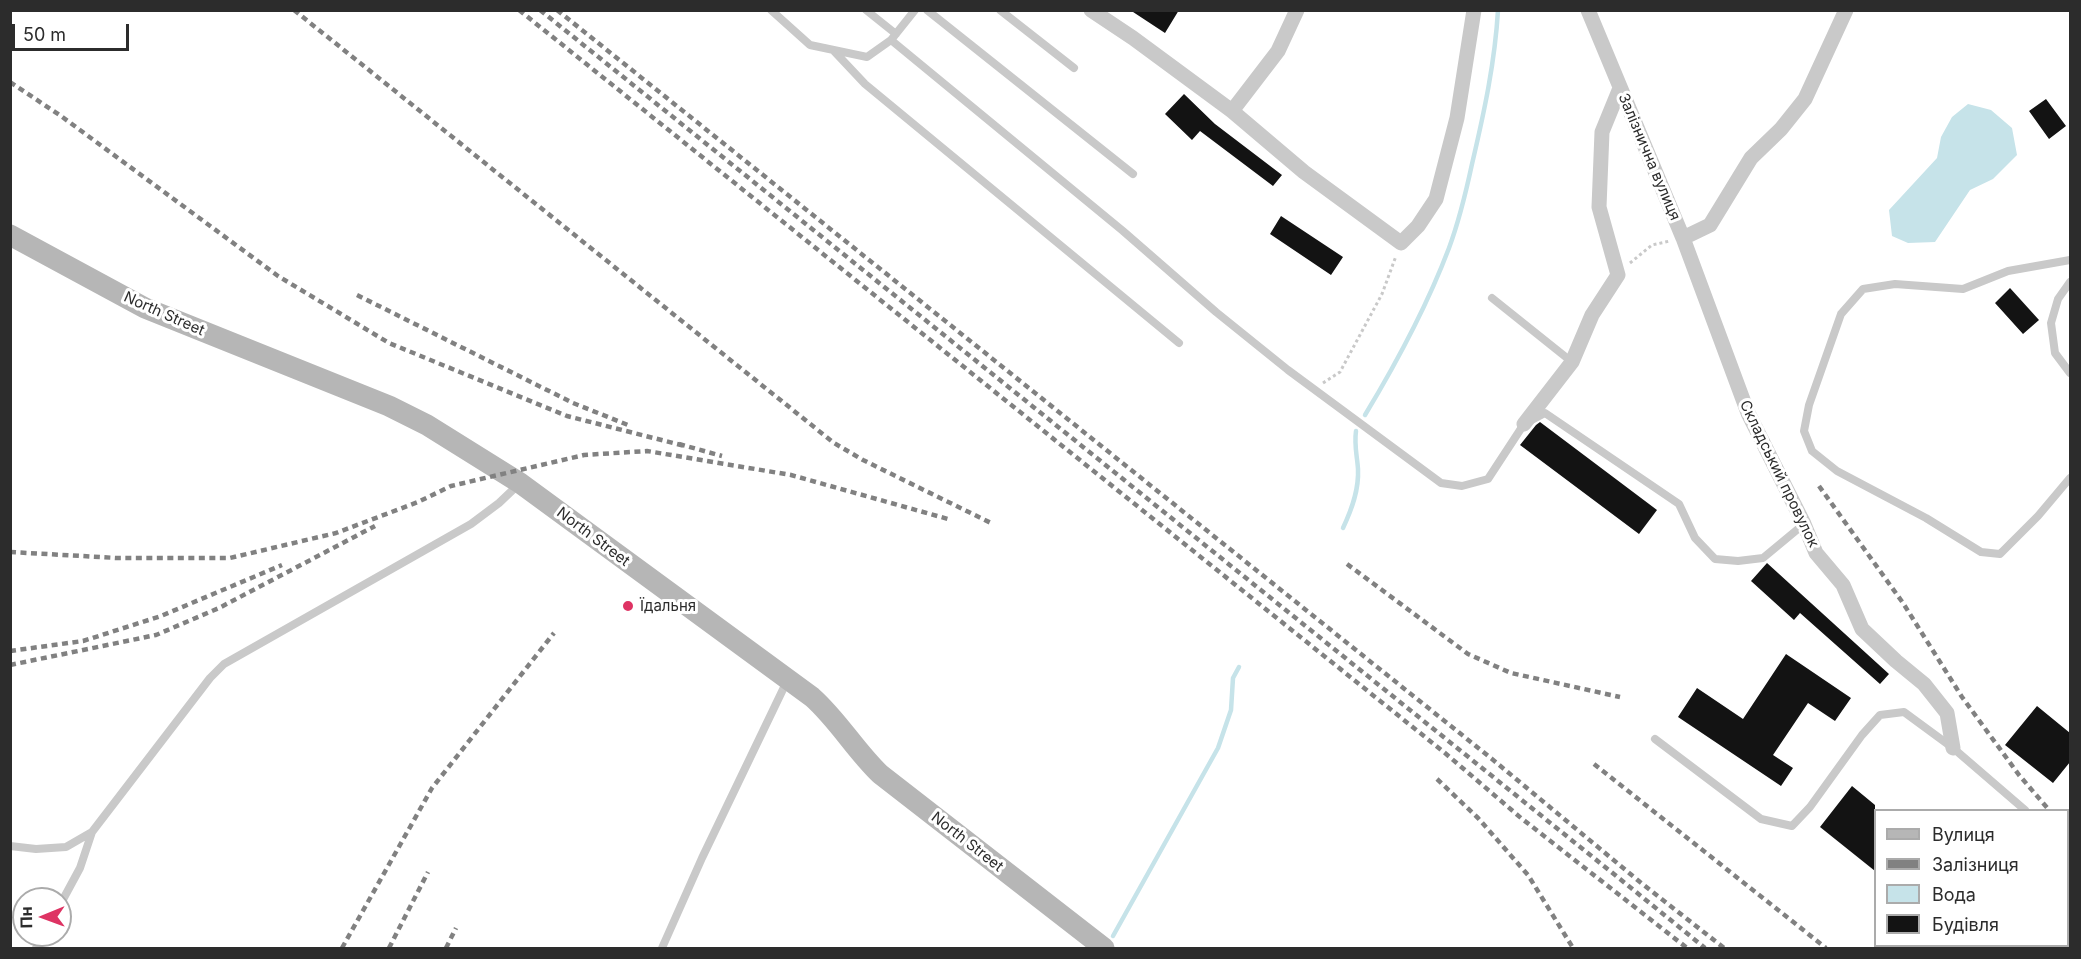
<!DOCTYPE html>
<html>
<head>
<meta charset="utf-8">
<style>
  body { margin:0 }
  #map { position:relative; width:2081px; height:959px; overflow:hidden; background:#fff; font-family:Inter,sans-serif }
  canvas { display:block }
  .frame { position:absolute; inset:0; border:12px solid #2c2c2c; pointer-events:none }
  .legend { position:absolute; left:1874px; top:809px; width:195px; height:138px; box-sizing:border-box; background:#fff; border:2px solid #ababab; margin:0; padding:8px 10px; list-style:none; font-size:18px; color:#2c2c2c }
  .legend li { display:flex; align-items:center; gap:12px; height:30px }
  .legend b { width:30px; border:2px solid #ababab }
  .north { position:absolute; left:12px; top:887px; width:60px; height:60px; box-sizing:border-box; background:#fff; border:2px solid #ababab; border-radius:50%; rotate:269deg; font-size:16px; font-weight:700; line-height:24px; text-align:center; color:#2c2c2c }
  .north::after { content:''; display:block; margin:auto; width:21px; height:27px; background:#de3363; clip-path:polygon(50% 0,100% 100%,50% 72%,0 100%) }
  .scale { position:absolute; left:12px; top:24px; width:117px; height:27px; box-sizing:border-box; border:3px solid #2c2c2c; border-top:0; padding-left:8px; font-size:18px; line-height:21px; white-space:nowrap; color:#2c2c2c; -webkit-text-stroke:4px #fff; paint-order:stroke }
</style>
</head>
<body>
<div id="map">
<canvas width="2081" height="959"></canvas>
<div class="frame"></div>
<ul class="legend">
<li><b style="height:8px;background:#b6b6b6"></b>Вулиця</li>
<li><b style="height:8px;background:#818181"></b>Залізниця</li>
<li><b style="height:16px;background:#c6e3e9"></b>Вода</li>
<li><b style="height:16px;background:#131313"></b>Будівля</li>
</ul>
<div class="north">Пн</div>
<div class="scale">50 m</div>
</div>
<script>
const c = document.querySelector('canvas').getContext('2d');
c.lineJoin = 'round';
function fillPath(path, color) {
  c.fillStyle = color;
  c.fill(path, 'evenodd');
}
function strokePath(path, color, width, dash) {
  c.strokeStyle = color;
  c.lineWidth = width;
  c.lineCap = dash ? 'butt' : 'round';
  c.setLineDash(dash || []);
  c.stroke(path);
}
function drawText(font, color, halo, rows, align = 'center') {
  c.font = font + ' Inter,sans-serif';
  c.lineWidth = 6;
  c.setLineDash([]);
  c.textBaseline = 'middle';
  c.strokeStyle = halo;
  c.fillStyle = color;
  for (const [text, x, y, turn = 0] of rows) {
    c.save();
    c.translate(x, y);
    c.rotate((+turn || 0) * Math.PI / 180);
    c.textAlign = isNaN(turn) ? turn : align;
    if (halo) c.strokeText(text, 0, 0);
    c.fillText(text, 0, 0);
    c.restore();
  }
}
fillPath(new Path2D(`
  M1968 104 1991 110 2012 128 2017 155 1993 179 1970 190 1935 242 1908 243 1892 236 1889 210 1937 158 1941 137 1952 117Z`), '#c6e3e9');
strokePath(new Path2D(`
  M1365 415C1397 362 1427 306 1449 248 1459 221 1466 192 1472 164 1484 113 1495 62 1498 10
  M1343 528C1352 509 1359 490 1358 469 1357 455 1354 445 1356 431
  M1113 936 1218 748 1231 710 1233 678 1239 667`), '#c6e3e9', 4.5);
fillPath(new Path2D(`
  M1130 10H1179L1165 33Z
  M1184 94 1215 124 1282 175 1273 186 1200 131 1192 140 1165 114Z
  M2046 99 2066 126 2049 139 2029 111Z
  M1281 216 1343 257 1331 275 1270 234Z
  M2010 288 2039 320 2023 334 1995 303Z
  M1540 422 1657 510 1639 534 1520 445 1536 425Z
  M1767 563 1889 674 1880 684 1800 613 1794 620 1751 581Z
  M1786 654 1851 698 1835 721 1808 703 1773 755 1793 768 1781 786 1678 717 1697 688 1743 719Z
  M2037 706 2070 733V762L2053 783 2005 745Z
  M1852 786 1875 805V871L1820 827Z`), '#131313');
strokePath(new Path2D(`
  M1630 263 1652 245 1670 241
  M1323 383 1340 372 1382 294 1396 256`), '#c9c9c9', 3, [3, 3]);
strokePath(new Path2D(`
  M771 10 810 45 867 57 891 40 1123 231 1216 312 1288 370 1441 483 1462 486 1488 479 1524 424 1545 413 1679 504 1695 538 1715 559 1738 561 1763 558 1804 524
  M866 10 896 34
  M927 10 1133 174
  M1000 10 1074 68
  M891 40 915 10
  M833 50 865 84 1179 343
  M2070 260 2008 271 1963 289 1895 284 1863 289 1841 314 1809 405 1804 431 1812 451 1837 471 1926 518 1981 552 2000 554 2038 516 2070 478
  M2070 282 2058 299 2051 323 2055 353 2070 373
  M1492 298 1572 362
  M1655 739 1761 819 1792 826 1810 807 1862 735 1880 715 1904 712 1953 748 2025 810
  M2068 820 2070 815
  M10 846 36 849 66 847 92 832
  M60 905 80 868 92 832 210 678 224 664 471 524 499 503 519 484
  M36 948 43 935
  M662 948 702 858 787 681`), '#c9c9c9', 8);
strokePath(new Path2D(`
  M1091 10 1133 38 1232 111 1304 172 1401 243 1418 226 1436 199 1457 118 1474 10
  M1588 10 1683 238 1748 413 1804 524 1816 553 1843 585 1862 629 1896 661 1924 684 1947 713 1953 748
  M1232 111 1278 51 1297 10
  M1683 238 1710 225 1751 158 1781 129 1805 99 1846 10
  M1524 424 1572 362 1592 315 1618 275 1599 207 1602 132 1620 88`), '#c9c9c9', 15);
strokePath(new Path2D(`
  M10 235 145 308 389 406 427 425 520 483 812 697C838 720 855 750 880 774L1104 948`), '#b6b6b6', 21);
strokePath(new Path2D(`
  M294 10 834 443 863 460 991 523
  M519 10 1445 753 1521 818 1687 948
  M540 10 1620 879 1705 948
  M557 10 1492 759 1640 882 1724 948
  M10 82 61 116 278 276 389 343 567 416 685 446
  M357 295 573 403 628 425
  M679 444 722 456
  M1819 486 1903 603 1962 697 2019 775 2049 810
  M10 552 117 558H230L336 533 418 502 451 486 584 455 647 451 791 475 948 519
  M1347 564 1468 654 1511 673 1620 697
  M10 651 83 641 161 616 282 565
  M10 665 156 635 219 608 375 526
  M1594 764 1826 948
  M1437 779 1478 818 1528 875 1573 948
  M2068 833 2070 837
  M342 948 432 788 554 633
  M389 948 428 872
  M446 948 456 928`), '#818181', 4.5, [6, 4.5]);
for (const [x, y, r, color] of [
  [628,606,6,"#de3363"]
]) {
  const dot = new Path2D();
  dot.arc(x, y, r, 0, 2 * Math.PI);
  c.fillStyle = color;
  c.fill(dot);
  strokePath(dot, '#fff', 2);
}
drawText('15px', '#2c2c2c', '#fff', [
  ["Залізнична вулиця",1649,157,67],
  ["North Street",164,314,24],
  ["Складський провулок",1779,474,64],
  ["North Street",593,537,37],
  ["North Street",967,842,38]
]);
drawText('15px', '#2c2c2c', '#fff', [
  ["Їдальня",640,606]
], 'left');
</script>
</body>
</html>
